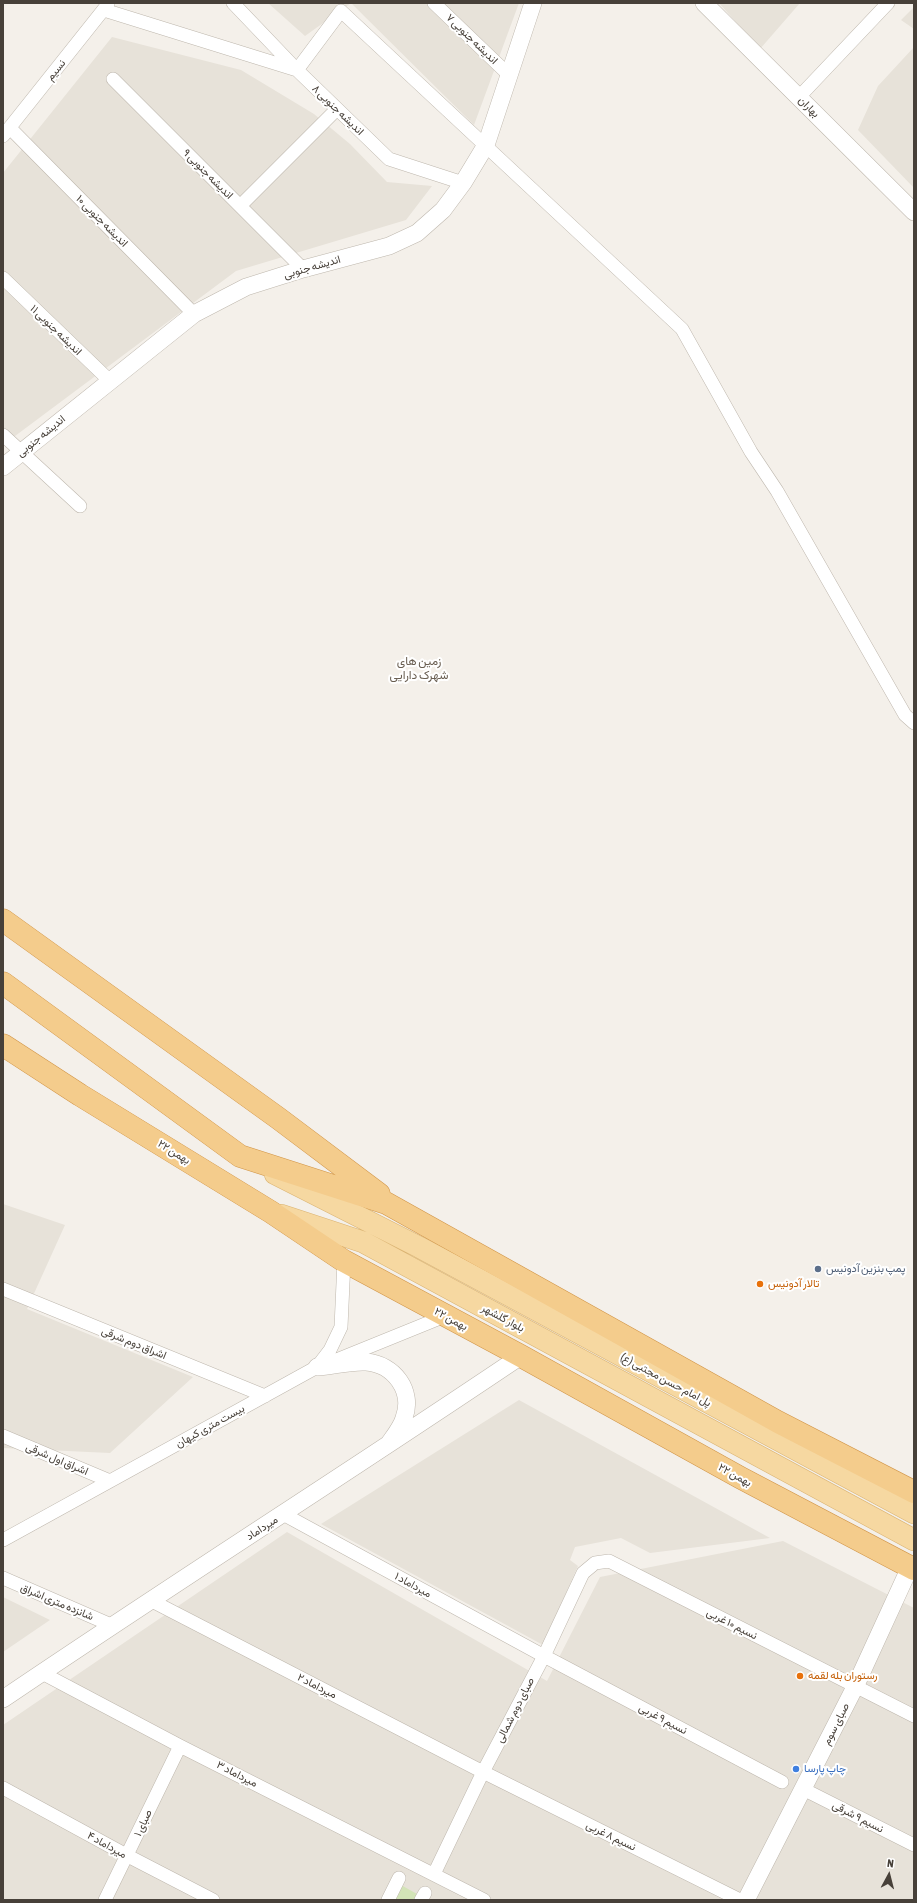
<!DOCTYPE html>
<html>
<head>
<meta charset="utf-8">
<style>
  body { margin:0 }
  #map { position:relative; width:917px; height:1903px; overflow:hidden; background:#f4f0ea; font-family:"Asap Condensed",sans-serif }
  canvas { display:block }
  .frame { position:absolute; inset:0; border:4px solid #474039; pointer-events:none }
  .north { position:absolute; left:869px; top:1855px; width:40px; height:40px; -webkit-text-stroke:3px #fff; paint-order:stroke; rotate:7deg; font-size:11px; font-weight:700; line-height:16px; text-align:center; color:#474039 }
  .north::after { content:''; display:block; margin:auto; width:14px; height:18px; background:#474039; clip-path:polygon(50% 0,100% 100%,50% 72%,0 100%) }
</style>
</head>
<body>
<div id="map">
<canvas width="917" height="1903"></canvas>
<div class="frame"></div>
<div class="north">N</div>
</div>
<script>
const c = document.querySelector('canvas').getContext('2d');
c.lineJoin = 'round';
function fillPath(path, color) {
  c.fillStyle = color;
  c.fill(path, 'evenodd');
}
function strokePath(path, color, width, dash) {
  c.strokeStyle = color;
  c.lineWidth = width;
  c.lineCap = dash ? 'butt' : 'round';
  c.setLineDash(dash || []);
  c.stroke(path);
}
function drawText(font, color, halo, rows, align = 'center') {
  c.font = font + ' "Asap Condensed",Vazirmatn,sans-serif';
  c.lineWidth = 4;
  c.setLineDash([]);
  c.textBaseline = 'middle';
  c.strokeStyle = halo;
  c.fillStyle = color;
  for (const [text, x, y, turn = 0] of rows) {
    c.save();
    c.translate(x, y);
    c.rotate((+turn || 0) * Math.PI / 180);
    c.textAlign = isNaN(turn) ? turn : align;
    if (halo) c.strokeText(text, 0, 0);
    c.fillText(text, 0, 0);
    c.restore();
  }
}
fillPath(new Path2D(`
  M268 3H519L474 125 351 3 305 36Z
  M719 3H800L760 49Z
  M914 7V29L901 20Z
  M112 37 241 70 314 114 350 144 387 182 432 186 406 220 236 271 3 445V173Z
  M914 47V188L858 130 878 86Z
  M3 1204 65 1225 27 1309 193 1377 110 1453 3 1448Z
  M519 1400 770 1538 650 1553 621 1538 575 1547 570 1560 578 1566 543 1645 321 1524Z
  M287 1532 547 1681 600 1577 783 1541 914 1608V1900H3V1725Z
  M3 1597 50 1620 3 1652Z`), '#e7e2d9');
fillPath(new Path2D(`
  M401 1885 417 1894 414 1900H393Z`), '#d3e4b7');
const minor = new Path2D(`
  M233 3 297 70 389 159 463 183
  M434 3 509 75
  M104 10 297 70 341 11 682 329 751 452 777 491 905 715 914 723
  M113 79 303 269
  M799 97 888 3
  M10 128 194 314
  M3 136 108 4
  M240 206 337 109
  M3 278 110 381
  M3 435 80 506
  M3 1289 265 1396
  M334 1361 445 1316
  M3 1436 110 1481
  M283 1514 544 1656 782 1782
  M3 1540 317 1367 330 1350 341 1327 344 1261
  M3 1578 111 1625
  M150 1600 483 1772 740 1900
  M42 1673 180 1746 484 1900
  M3 1788 128 1856 213 1900
  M803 1789 914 1845
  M434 1874 483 1772 544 1656 583 1573 595 1563 609 1561 914 1716
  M105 1900 180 1746
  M388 1900 399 1878
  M421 1900 425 1893`);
const tertiary = new Path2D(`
  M704 3 914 212
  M3 467 194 314 246 287 303 269 389 246 417 233 443 210 463 183 486 145 533 3
  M317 1367C333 1366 350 1361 366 1362 394 1364 414 1391 404 1418 402 1426 395 1435 390 1442
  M3 1699C174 1583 349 1472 521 1356
  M746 1900 855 1687 910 1567`);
const primary = new Path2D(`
  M275 1174 419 1247 914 1513
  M281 1215 363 1242 914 1540`);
const trunk = new Path2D(`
  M3 920 278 1118 379 1194
  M3 983 240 1156 386 1203 778 1422 914 1492
  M3 1045 80 1095 271 1212 344 1261 521 1356 741 1478 914 1569`);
strokePath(minor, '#beb7ad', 14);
strokePath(tertiary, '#beb7ad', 18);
strokePath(primary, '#dab372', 22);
strokePath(trunk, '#d09447', 23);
strokePath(minor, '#fff', 13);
strokePath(tertiary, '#fff', 17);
strokePath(primary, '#f6d8a1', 21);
strokePath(trunk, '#f4cc8c', 22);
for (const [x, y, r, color] of [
  [818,1269,4,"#5c6f8a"],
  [760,1284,4,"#e8710a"],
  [800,1676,4,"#e8710a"],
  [796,1769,4,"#3f7fe0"]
]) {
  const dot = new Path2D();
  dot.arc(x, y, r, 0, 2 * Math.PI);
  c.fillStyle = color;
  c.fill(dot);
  strokePath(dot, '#fff', 1.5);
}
drawText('11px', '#474039', '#fff', [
  ["اندیشه جنوبی ۷",472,39,44],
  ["نسیم",56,70,-51],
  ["بهاران",809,107,45],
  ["اندیشه جنوبی ۸",338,110,44],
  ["اندیشه جنوبی ۹",208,174,45],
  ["اندیشه جنوبی ۱۰",102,221,45],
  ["اندیشه جنوبی",312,267,-16],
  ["اندیشه جنوبی ۱۱",56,330,44],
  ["اندیشه جنوبی",41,436,-39],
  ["۲۲ بهمن",174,1152,32],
  ["بلوار گلشهر",503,1318,28],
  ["۲۲ بهمن",451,1319,28],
  ["اشراق دوم شرقی",134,1343,22],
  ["پل امام حسن مجتبی (ع)",666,1380,28],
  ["بیست متری کیهان",210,1426,-29],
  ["اشراق اول شرقی",57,1459,23],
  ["۲۲ بهمن",735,1475,29],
  ["میرداماد",262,1528,-33],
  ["میرداماد ۱",413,1585,29],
  ["شانزده متری اشراق",57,1602,23],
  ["نسیم ۱۰ غربی",732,1624,27],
  ["میرداماد ۲",317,1686,27],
  ["صبای دوم شمالی",515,1710,-63],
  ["نسیم ۹ غربی",663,1719,28],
  ["صبای سوم",836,1724,-63],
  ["میرداماد ۳",237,1774,27],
  ["نسیم ۹ شرقی",858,1817,27],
  ["صبای ۱",143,1823,-65],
  ["نسیم ۸ غربی",611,1836,26],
  ["میرداماد ۴",107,1845,29]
]);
drawText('11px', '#4e5e75', '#fff', [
  ["پمپ بنزین آدونیس",826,1269]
], 'left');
drawText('11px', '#c56008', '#fff', [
  ["تالار آدونیس",768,1284],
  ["رستوران بله لقمه",808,1676]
], 'left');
drawText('11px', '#366cbe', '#fff', [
  ["چاپ پارسا",804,1769]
], 'left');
drawText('12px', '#695e51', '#fff', [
  ["زمین های",419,661],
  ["شهرک دارایی",419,675]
]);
</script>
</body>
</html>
